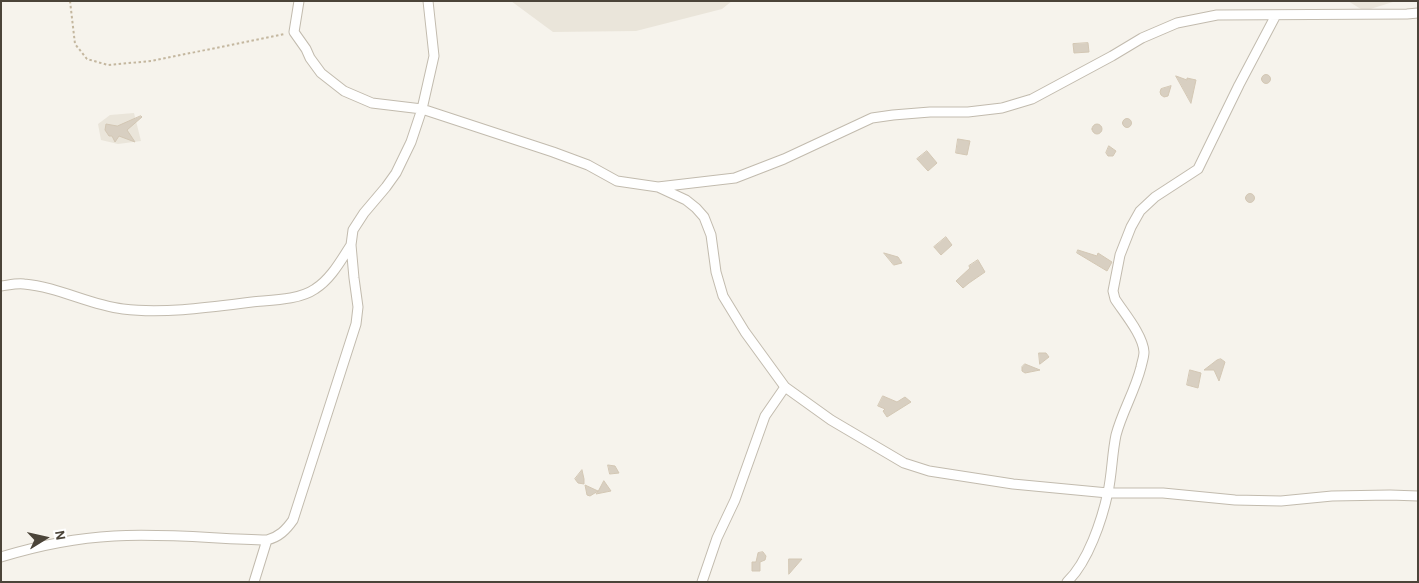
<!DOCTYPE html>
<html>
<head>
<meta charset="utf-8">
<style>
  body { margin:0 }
  #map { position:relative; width:1419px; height:583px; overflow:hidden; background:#f6f3ec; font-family:"Alegreya Sans",sans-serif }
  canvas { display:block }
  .frame { position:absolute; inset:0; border:2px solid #4b4439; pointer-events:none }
  .north { position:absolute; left:20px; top:513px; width:50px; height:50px; -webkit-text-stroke:4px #fff; paint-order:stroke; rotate:80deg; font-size:14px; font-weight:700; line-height:20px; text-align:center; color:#4b4439 }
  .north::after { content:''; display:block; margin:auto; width:18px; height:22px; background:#4b4439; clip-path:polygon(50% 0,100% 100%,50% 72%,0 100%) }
</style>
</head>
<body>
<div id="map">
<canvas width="1419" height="583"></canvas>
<div class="frame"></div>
<div class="north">N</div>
</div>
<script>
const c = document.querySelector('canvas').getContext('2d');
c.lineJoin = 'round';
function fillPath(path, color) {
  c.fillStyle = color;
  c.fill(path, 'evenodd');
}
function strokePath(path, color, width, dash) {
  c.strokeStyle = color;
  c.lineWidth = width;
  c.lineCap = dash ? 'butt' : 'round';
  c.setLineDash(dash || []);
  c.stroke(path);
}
fillPath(new Path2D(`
  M511 1H732L722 9 636 31 553 32Z
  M1348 1H1396L1364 11Z
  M134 113 141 141 118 144 101 140 98 124 110 115Z`), '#eae5da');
const building = new Path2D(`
  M1088 43 1089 52 1074 53 1073 44Z
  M1261.5 79a4.5 4.5 0 1 1 9 0a4.5 4.5 0 1 1-9 0Z
  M1176 76 1187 80V78L1196 80 1191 103Z
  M1171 86 1168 96 1164 97 1161 95 1160 92 1161 89Z
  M141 116 142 117 127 130 135 142 119 136 115 142 112 136H109L105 130 106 124 117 126Z
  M1122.5 123a4.5 4.5 0 1 1 9 0a4.5 4.5 0 1 1-9 0Z
  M1092 129a5 5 0 1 1 10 0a5 5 0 1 1-10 0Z
  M958 139 970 141 967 155 956 153Z
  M1109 146 1116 151 1113 156H1108L1106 153Z
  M927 151 937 163 928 171 917 159Z
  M1245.5 198a4.5 4.5 0 1 1 9 0a4.5 4.5 0 1 1-9 0Z
  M946 237 952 245 941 255 934 247Z
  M1078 250 1097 256 1098 253 1112 262 1107 271 1077 253Z
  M884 253 898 257 902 263 894 265Z
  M978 260 985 272 969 283 963 288 956 281 970 268 969 266Z
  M1039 353H1046L1049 357 1040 364Z
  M1221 359 1225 362 1219 381 1214 370H1204L1217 360Z
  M1025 364 1040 370 1025 373 1022 371V367Z
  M1190 370 1201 373 1198 388 1187 385Z
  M883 396 897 402 905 397 911 402 887 417 883 411 885 409 878 406Z
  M608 465 615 466 619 473 610 474Z
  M582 470 584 479V484L578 483 575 479Z
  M604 481 611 491 596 494 598 491 590 496 587 495 585 485 598 491Z
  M763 552 766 556 765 560 760 562V571H752V562H756L758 553Z
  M789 559H802L789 574Z`);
fillPath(building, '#d8cfc1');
strokePath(building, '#d3c7b4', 1);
const minor = new Path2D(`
  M299 1 294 32 306 49 310 58 321 73 344 91 372 103 422 109 553 152 588 165 617 181 658 187 735 178 784 159 872 118 893 115 930 112H968L1002 108 1032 99 1112 56 1142 38 1177 23 1217 15 1407 14 1418 13
  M658 187 686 200 696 208 704 217 711 235 716 272 723 296 745 332 785 387 831 420 904 463 929 471 1013 484 1108 493H1163L1235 500 1281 501 1332 496 1390 495 1418 496
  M1 286C9 285 17 283 24 284 59 287 89 305 123 309 164 314 212 307 252 302 272 300 299 300 315 289 331 279 341 260 351 245
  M1 557C37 546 76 538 114 536 165 533 217 539 267 540 279 537 286 530 293 520L356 324 358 307 354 278 351 245 353 230 364 213 386 187 396 173 411 142 422 109 434 56 428 1
  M254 582 267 540
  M702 582 717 538 735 500 765 416 785 387
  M1067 582C1088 562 1102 520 1108 492 1112 474 1112 454 1116 435 1122 412 1135 391 1141 367 1142 362 1144 357 1144 352 1143 335 1124 313 1115 299L1113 291 1120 255 1131 227 1140 211 1155 197 1198 169 1239 85 1276 15`);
strokePath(minor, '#c2bbae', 11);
strokePath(new Path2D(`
  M70 1 75 44 87 59 108 65 151 61 285 34`), '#c4b79f', 2, [2.5, 2.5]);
strokePath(minor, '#fff', 9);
</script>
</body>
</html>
